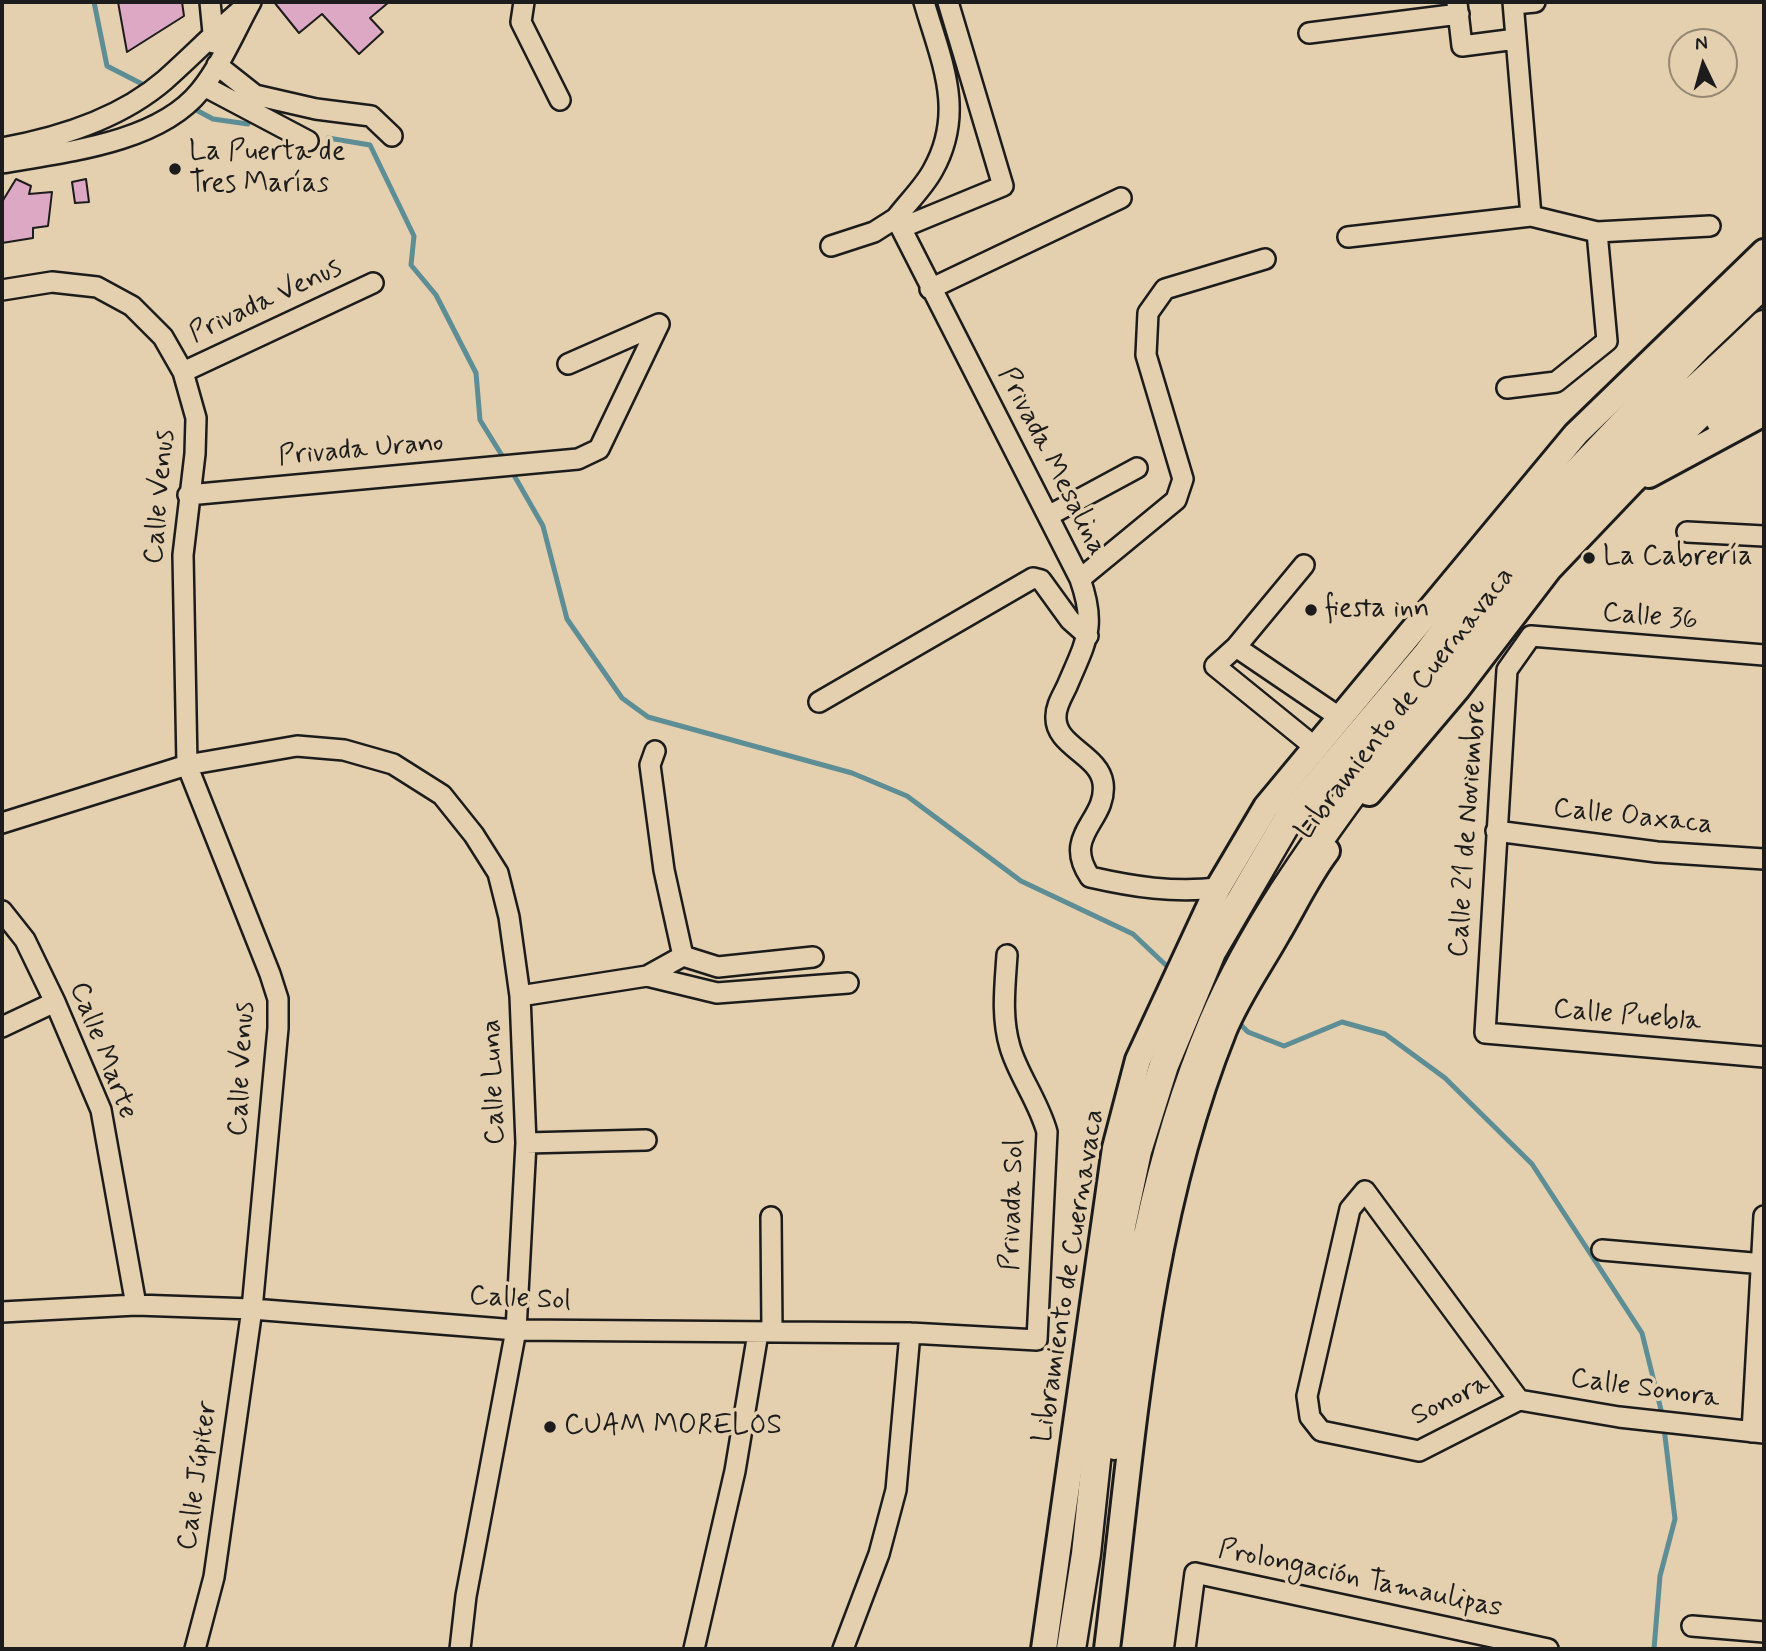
<!DOCTYPE html>
<html>
<head>
<meta charset="utf-8">
<style>
  body { margin:0 }
  #map { position:relative; width:1766px; height:1651px; overflow:hidden; background:#e4cfae; font-family:Mynerve,sans-serif }
  canvas { display:block }
  .frame { position:absolute; inset:0; border:4px solid #1c1c1c; pointer-events:none }
  .north { position:absolute; left:1668px; top:28px; width:70px; height:70px; box-sizing:border-box; background:#e4cfae; border:2px solid #948774; border-radius:50%; rotate:355deg; font-size:19px; font-weight:700; line-height:28px; text-align:center; color:#1c1c1c }
  .north::after { content:''; display:block; margin:auto; width:24px; height:32px; background:#1c1c1c; clip-path:polygon(50% 0,100% 100%,50% 72%,0 100%) }
</style>
</head>
<body>
<div id="map">
<canvas width="1766" height="1651"></canvas>
<div class="frame"></div>
<div class="north">N</div>
</div>
<script>
const c = document.querySelector('canvas').getContext('2d');
c.lineJoin = 'round';
function strokePath(path, color, width, dash) {
  c.strokeStyle = color;
  c.lineWidth = width;
  c.lineCap = dash ? 'butt' : 'round';
  c.setLineDash(dash || []);
  c.stroke(path);
}
function fillPath(path, color) {
  c.fillStyle = color;
  c.fill(path, 'evenodd');
}
function drawText(font, color, halo, rows, align = 'center') {
  c.font = font + ' Mynerve,sans-serif';
  c.lineWidth = 7;
  c.setLineDash([]);
  c.textBaseline = 'middle';
  c.strokeStyle = halo;
  c.fillStyle = color;
  for (const [text, x, y, turn = 0] of rows) {
    c.save();
    c.translate(x, y);
    c.rotate((+turn || 0) * Math.PI / 180);
    c.textAlign = isNaN(turn) ? turn : align;
    if (halo) c.strokeText(text, 0, 0);
    c.fillText(text, 0, 0);
    c.restore();
  }
}
strokePath(new Path2D(`
  M94 2 107 66 148 87
  M198 111 213 119 248 124
  M328 138 370 145 414 236 411 265 436 295 476 373 480 420 506 462
  M511 470 543 526 567 619 622 698 648 717 852 773 907 796 1021 881 1133 934 1171 970
  M1237 1021 1248 1032 1284 1046 1342 1022 1385 1034 1445 1078 1532 1164 1642 1333 1663 1418
  M1654 1649 1660 1576 1675 1519 1664 1428`), '#5d8d95', 5);
const building = new Path2D(`
  M118 2H182L184 16 127 52Z
  M274 2H389L370 18 383 32 359 54 322 14 299 33Z
  M16 179 31 186 29 194 52 192 48 226 33 228V238L2 243V202Z
  M86 179 89 202 75 203 72 182Z`);
fillPath(building, '#dda8c3');
strokePath(building, '#1c1c1c', 2);
const minor = new Path2D(`
  M210 2 214 43
  M524 2 521 22 560 100
  M948 2 1003 186 901 228 1080 579C1097 627 1086 641 1067 686 1063 695 1056 705 1056 716 1054 746 1099 754 1103 783 1108 821 1061 834 1090 877 1134 887 1173 893 1218 888
  M1513 2 1531 216
  M1457 3 1462 46 1516 39
  M1514 4 1535 2
  M1309 33 1459 14
  M217 65 255 95 316 109 371 116 392 136
  M204 86 308 141
  M2 148C58 138 121 118 165 80 191 57 215 32 241 10
  M2 163C65 152 158 143 200 91 221 65 235 31 251 2
  M901 228 896 218C908 202 924 187 933 170 966 111 941 61 924 2
  M1348 237 1531 216 1597 232 1710 226
  M831 246 874 232 896 218
  M930 289 1121 198
  M2 290 52 282 97 287 132 306 163 337 183 372 196 418 195 454 183 555 187 765 270 974 278 999V1028L252 1309 214 1577 195 1649
  M183 372 373 283
  M1507 388 1556 382 1607 341 1597 232
  M188 495 578 459 599 449 659 324 568 364
  M1048 516 1137 468
  M1687 532 1764 536
  M1080 579 1176 500 1183 479 1146 355 1148 313 1165 289 1265 259
  M1236 647 1304 565
  M1764 655 1531 636 1507 670 1485 1033 1764 1057
  M819 702 1033 578 1041 580 1070 620 1088 636
  M1316 748 1215 666 1236 647 1342 719
  M2 823 187 765 297 746 344 750 393 764 442 795 474 835 498 873 509 917 520 996 526 1143 516 1330 466 1596 460 1649
  M1496 831 1657 852 1764 859
  M2 911 25 940 55 1002 101 1110 136 1305
  M683 956 718 967 813 957
  M647 976 683 956 664 870 650 765 655 751
  M520 996 647 976 717 993 848 983
  M2 1027 55 1002
  M526 1143 646 1140
  M1365 1191 1519 1400 1419 1451 1321 1431 1310 1417 1307 1396 1350 1209Z
  M771 1217 772 1332
  M1602 1250 1764 1264
  M2 1312 136 1305 252 1309 516 1330 910 1333 1037 1340 1047 1132C1038 1100 1018 1075 1010 1047 1001 1017 1005 986 1007 955
  M1519 1400 1619 1417 1764 1433
  M1752 1432 1764 1216
  M1692 1626 1764 1632
  M694 1649 735 1471 758 1333
  M843 1649 879 1554 896 1490 910 1333
  M1185 1649 1195 1573 1548 1649`);
const major = new Path2D(`
  M1719 422 1764 384
  M1649 475 1764 413
  M1369 793 1458 688 1549 569 1632 482 1764 354
  M1044 1649 1115 1148 1138 1060 1218 888 1266 807 1576 434 1764 252
  M1107 1649C1133 1441 1145 1227 1224 1030 1238 996 1260 965 1278 933 1294 906 1308 876 1327 851`);
const highway = new Path2D(`
  M1115 1445C1133 1298 1155 1161 1213 1023 1252 931 1311 849 1371 768 1448 663 1525 555 1618 462 1666 415 1717 371 1764 325
  M1071 1649 1086 1554 1121 1226 1137 1151 1164 1065 1211 952 1288 820 1428 654 1517 536 1698 346 1764 283`);
strokePath(minor, '#1c1c1c', 24);
strokePath(major, '#1c1c1c', 30);
strokePath(highway, '#1c1c1c', 33);
strokePath(minor, '#e4cfae', 19);
strokePath(major, '#e4cfae', 24);
strokePath(highway, '#e4cfae', 28);
for (const [x, y, r, color] of [
  [175,169,7,"#1c1c1c"],
  [1589,558,7,"#1c1c1c"],
  [1311,610,7,"#1c1c1c"],
  [550,1427,7,"#1c1c1c"]
]) {
  const dot = new Path2D();
  dot.arc(x, y, r, 0, 2 * Math.PI);
  c.fillStyle = color;
  c.fill(dot);
  strokePath(dot, '#e4cfae', 2.5);
}
drawText('28px', '#1c1c1c', '#e4cfae', [
  ["La Puerta de",189,153],
  ["Tres Marías",189,185],
  ["La Cabrería",1603,558],
  ["fiesta inn",1325,610],
  ["CUAM MORELOS",564,1427]
], 'left');
drawText('28px', '#1c1c1c', '#e4cfae', [
  ["Privada Venus",266,302,-25],
  ["Privada Urano",361,451,-5],
  ["Privada Mesalina",1051,462,63],
  ["Calle Venus",161,497,-85],
  ["Calle 36",1650,618,5],
  ["Libramiento de Cuernavaca",1406,704,-52],
  ["Calle Oaxaca",1633,818,6],
  ["Calle 21 de Noviembre",1469,829,-86],
  ["Calle Puebla",1627,1017,5],
  ["Calle Marte",102,1051,69],
  ["Calle Venus",243,1069,-87],
  ["Calle Luna",495,1082,-92],
  ["Privada Sol",1014,1205,-88],
  ["Libramiento de Cuernavaca",1070,1276,-81],
  ["Calle Sol",520,1300,3],
  ["Calle Sonora",1645,1390,8],
  ["Sonora",1451,1401,-26],
  ["Calle Júpiter",199,1476,-82],
  ["Prolongación Tamaulipas",1360,1580,12]
]);
</script>
</body>
</html>
